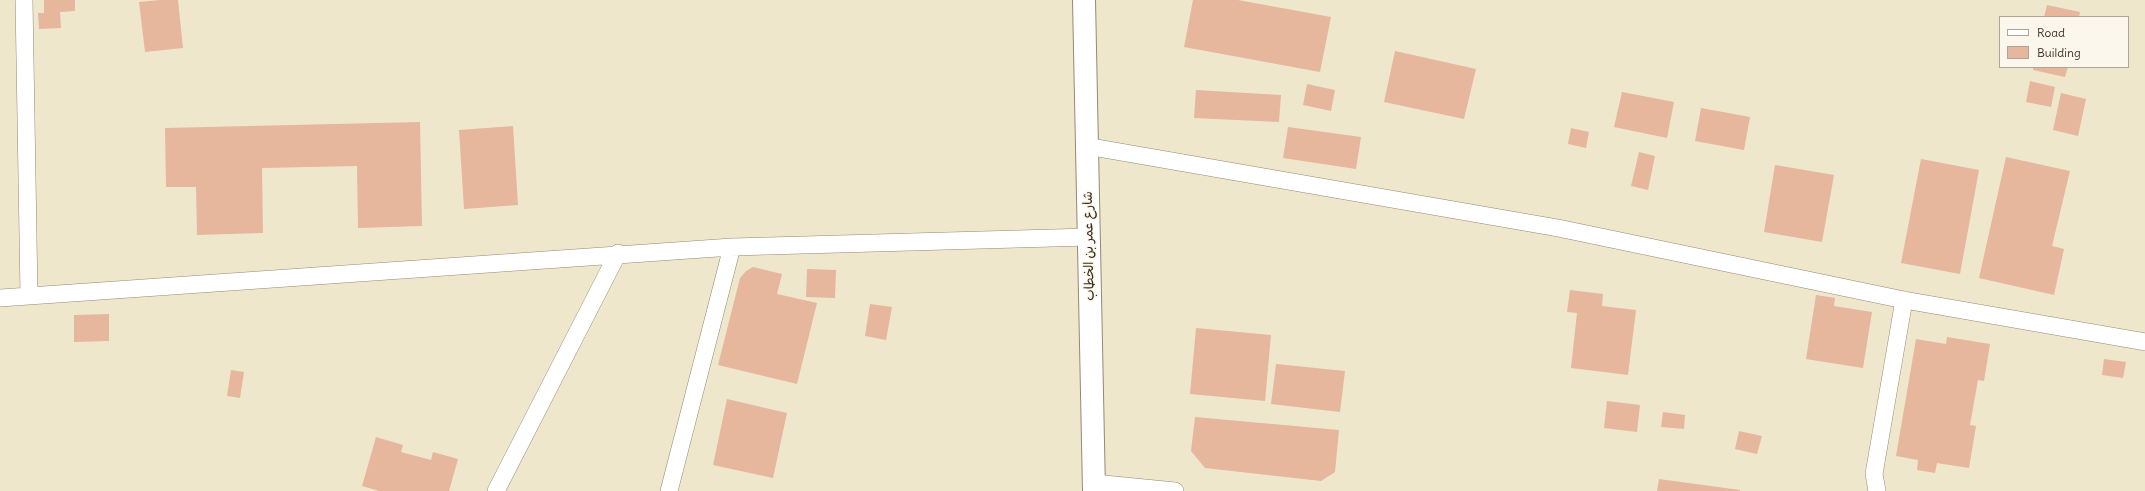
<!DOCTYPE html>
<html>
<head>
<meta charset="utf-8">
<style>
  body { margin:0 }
  #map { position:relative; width:2145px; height:491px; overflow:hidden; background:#efe7cc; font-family:Delius,sans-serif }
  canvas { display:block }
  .legend { position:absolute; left:1999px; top:16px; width:130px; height:52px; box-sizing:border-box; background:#fbf7ec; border:1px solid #aea59a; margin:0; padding:5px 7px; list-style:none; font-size:12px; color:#3b2a1e }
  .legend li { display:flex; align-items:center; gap:8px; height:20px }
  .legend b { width:20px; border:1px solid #aea59a }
</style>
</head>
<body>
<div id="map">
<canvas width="2145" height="491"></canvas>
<ul class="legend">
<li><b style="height:5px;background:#fff"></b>Road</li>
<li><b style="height:11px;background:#e6b69d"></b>Building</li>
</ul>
</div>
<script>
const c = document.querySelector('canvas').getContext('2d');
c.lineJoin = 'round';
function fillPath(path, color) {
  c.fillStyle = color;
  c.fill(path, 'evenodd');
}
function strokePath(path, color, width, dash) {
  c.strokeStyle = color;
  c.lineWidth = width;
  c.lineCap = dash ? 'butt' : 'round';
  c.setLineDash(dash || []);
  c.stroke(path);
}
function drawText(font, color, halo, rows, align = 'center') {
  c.font = font + ' Delius,"Playpen Sans Arabic",sans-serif';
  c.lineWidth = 3;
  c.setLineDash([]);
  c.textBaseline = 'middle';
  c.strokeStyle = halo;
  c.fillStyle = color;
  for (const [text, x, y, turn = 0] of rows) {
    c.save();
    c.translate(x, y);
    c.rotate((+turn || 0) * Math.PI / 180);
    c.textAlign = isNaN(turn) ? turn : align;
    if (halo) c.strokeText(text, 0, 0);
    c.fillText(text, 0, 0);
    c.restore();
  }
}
fillPath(new Path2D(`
  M44 0H75V11L60 12 61 28 39 29 38 13H44Z
  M161 0H178L183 48 145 52 139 2Z
  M1193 0H1238L1331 17 1320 72 1184 47Z
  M2047 5 2080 12 2079 17H2044Z
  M1395 51 1476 69 1464 119 1384 102Z
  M2033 67H2068L2065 77 2033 70Z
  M2030 81 2055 87 2051 107 2026 102Z
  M1307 84 1335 90 1331 111 1303 105Z
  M1196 90 1281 95 1279 122 1194 118Z
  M1622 92 1674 102 1667 138 1614 127Z
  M2061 93 2086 99 2078 136 2053 130Z
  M1701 108 1750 117 1744 150 1695 141Z
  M420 122 422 226 358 228 357 166 262 168 263 233 197 235 196 187H166L165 128Z
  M513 126 518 205 464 209 459 130Z
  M1288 127 1361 137 1356 169 1283 158Z
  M1571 128 1589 132 1586 148 1568 144Z
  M1639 152 1655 156 1648 190 1631 186Z
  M2006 157 2070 171 2052 246 2064 249 2054 295 1979 278Z
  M1921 159 1979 170 1960 274 1901 263Z
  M1775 165 1834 175 1822 242 1764 232Z
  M753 267 782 274 777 294 817 303 797 384 718 365 740 278 746 271Z
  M807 269 836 270 835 298 806 297Z
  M1570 290 1603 294 1602 306 1636 310 1628 375 1571 368 1577 313 1567 312Z
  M1816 295 1835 298 1834 306 1872 312 1863 368 1806 359Z
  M870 304 892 307 886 340 865 336Z
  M109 314V341L74 342V315Z
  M1196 328 1271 335 1265 401 1190 394Z
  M1947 337 1990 344 1984 381 1978 380 1970 425 1976 426 1969 468 1937 463 1935 473 1917 470 1918 460 1896 456 1916 339 1946 344Z
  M2104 359 2126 362 2123 378 2102 375Z
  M1276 364 1345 371 1340 412 1271 404Z
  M231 370 244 372 240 398 227 396Z
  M727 399 787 413 773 478 713 465Z
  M1607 401 1640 405 1637 432 1604 428Z
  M1663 412 1685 415 1684 429 1661 427Z
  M1195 417 1339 430 1335 472 1321 481 1205 468 1191 451Z
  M1739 431 1762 436 1757 454 1735 449Z
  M376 437 403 445 401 452 431 460 433 452 458 459 449 491H379L362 486Z
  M1659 479 1740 490V491H1657Z`), '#e6b69d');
const service = new Path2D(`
  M24 0 29 295
  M1086 146 1558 228 1904 300 2145 342
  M0 298 732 247 1089 237
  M1094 483 1175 491
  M496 491 618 253
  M669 491 732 247
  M1877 491 1874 474 1904 300`);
const secondary = new Path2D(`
  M1084 0 1094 491`);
strokePath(service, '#958875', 18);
strokePath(secondary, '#958875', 24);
strokePath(service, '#fff', 17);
strokePath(secondary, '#fff', 22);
drawText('13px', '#3b2a1e', '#fbf7ec', [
  ["شارع عمر بن الخطاب",1089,246,-91]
]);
</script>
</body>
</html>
